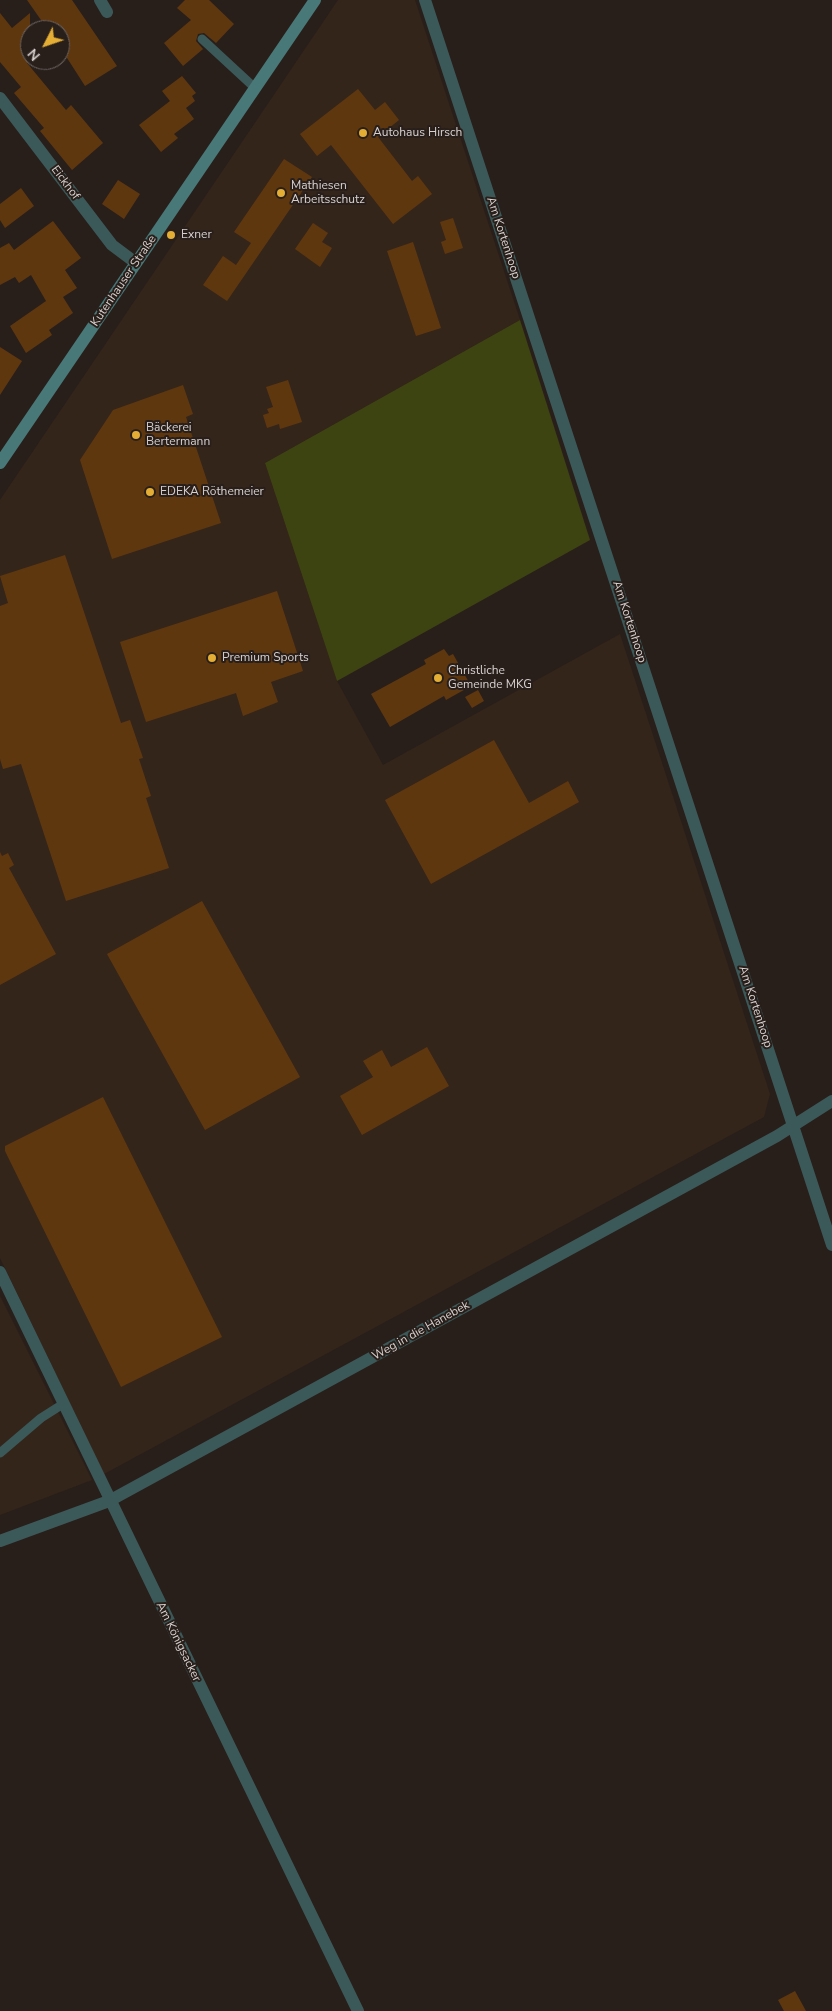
<!DOCTYPE html>
<html>
<head>
<meta charset="utf-8">
<style>
  body { margin:0 }
  #map { position:relative; width:832px; height:2011px; overflow:hidden; background:#281f1b; font-family:"Nunito Sans",sans-serif }
  canvas { display:block }
  .north { position:absolute; left:20px; top:20px; width:50px; height:50px; box-sizing:border-box; background:#281f1b; border:1px solid #6e6663; border-radius:50%; rotate:229deg; font-size:14px; font-weight:700; line-height:20px; text-align:center; color:#d7d0ce }
  .north::after { content:''; display:block; margin:auto; width:18px; height:22px; background:#e4ae35; clip-path:polygon(50% 0,100% 100%,50% 72%,0 100%) }
</style>
</head>
<body>
<div id="map">
<canvas width="832" height="2011"></canvas>
<div class="north">N</div>
</div>
<script>
const c = document.querySelector('canvas').getContext('2d');
c.lineJoin = 'round';
function fillPath(path, color) {
  c.fillStyle = color;
  c.fill(path, 'evenodd');
}
function strokePath(path, color, width, dash) {
  c.strokeStyle = color;
  c.lineWidth = width;
  c.lineCap = dash ? 'butt' : 'round';
  c.setLineDash(dash || []);
  c.stroke(path);
}
function drawText(font, color, halo, rows, align = 'center') {
  c.font = font + ' "Nunito Sans",sans-serif';
  c.lineWidth = 4;
  c.setLineDash([]);
  c.textBaseline = 'middle';
  c.strokeStyle = halo;
  c.fillStyle = color;
  for (const [text, x, y, turn = 0] of rows) {
    c.save();
    c.translate(x, y);
    c.rotate((+turn || 0) * Math.PI / 180);
    c.textAlign = isNaN(turn) ? turn : align;
    if (halo) c.strokeText(text, 0, 0);
    c.fillText(text, 0, 0);
    c.restore();
  }
}
fillPath(new Path2D(`
  M338 0H415L520 320 265 463 337 681 383 765 620 634 770 1094 764 1117 104 1474 0 1258V500Z
  M0 1296 92 1480 0 1515Z`), '#34251a');
fillPath(new Path2D(`
  M520 320 590 540 337 681 265 463Z`), '#3e4411');
fillPath(new Path2D(`
  M27 0H72L117 66 85 86 60 47V30H48Z
  M185 0H209L234 24 216 43 204 33 198 34 196 41 203 49 183 66 164 43 191 20 177 8Z
  M0 13 12 28 30 13V60L27 63 66 110 71 105 103 143 72 170 40 131 44 128 14 93 21 87 0 62Z
  M182 76 196 93 192 96 195 101 186 108 194 119 174 134 178 138 161 152 139 125 170 101 162 91Z
  M358 89 375 110 385 102 399 120 378 137 412 181 418 176 432 194 393 224 331 145 317 156 300 134Z
  M284 159 312 177 227 301 203 285 223 256 236 265 251 243 234 232Z
  M118 180 140 194 124 219 102 204Z
  M21 188 34 206 5 228 0 220V204Z
  M453 218 463 248 445 254 441 242 446 240 440 222Z
  M53 221 81 258 65 270 77 288 63 297 73 313 49 330 52 335 26 353 10 326 46 301 31 275 19 283 15 277 0 285V248L9 243 14 250Z
  M313 223 328 233 322 242 332 248 320 267 295 249Z
  M413 242 441 328 416 336 387 251Z
  M0 347 22 361 0 395Z
  M288 380 302 422 280 429 279 424 267 428 263 415 269 413 267 409 273 407 266 387Z
  M183 385 193 414 186 417 221 523 112 559 80 460 113 410Z
  M65 555 121 723 130 720 143 758 139 759 151 796 146 798 169 868 66 901 21 764 3 769 0 759V606L8 603 0 576Z
  M277 591 303 671 271 682 278 702 243 716 236 693 146 722 120 642Z
  M444 649 449 656 453 654 471 686 446 700 444 696 390 727 371 694 426 664 424 660Z
  M478 690 484 701 472 708 465 697Z
  M494 740 529 803 568 781 579 802 431 884 385 800Z
  M0 852 2 856 8 853 14 865 9 868 56 954 0 985Z
  M202 901 300 1077 205 1130 107 954Z
  M427 1047 449 1086 362 1135 340 1096 373 1077 363 1061 382 1050 391 1067Z
  M103 1097 222 1337 121 1387 5 1151V1146Z
  M795 1991 806 2011H784L778 2000Z`), '#5f370f');
strokePath(new Path2D(`
  M202 39 255 88
  M0 1453 41 1418 63 1404`), '#3c5959', 9);
strokePath(new Path2D(`
  M100 0 107 12
  M425 0 832 1245
  M0 98 112 245 136 263
  M0 1272 358 2011
  M0 1541 109 1501 777 1136 832 1101`), '#3c5959', 12);
strokePath(new Path2D(`
  M0 463 315 0`), '#487878', 12);
for (const [x, y, r, color] of [
  [363,133,5,"#e4ae35"],
  [281,193,5,"#e4ae35"],
  [171,235,5,"#e4ae35"],
  [136,435,5,"#e4ae35"],
  [150,492,5,"#e4ae35"],
  [212,658,5,"#e4ae35"],
  [438,678,5,"#e4ae35"]
]) {
  const dot = new Path2D();
  dot.arc(x, y, r, 0, 2 * Math.PI);
  c.fillStyle = color;
  c.fill(dot);
  strokePath(dot, '#281f1b', 2);
}
drawText('12px', '#d7d0ce', '#281f1b', [
  ["Autohaus Hirsch",373,133],
  ["Mathiesen",291,186],
  ["Arbeitsschutz",291,200],
  ["Exner",181,235],
  ["Bäckerei",146,428],
  ["Bertermann",146,442],
  ["EDEKA Röthemeier",160,492],
  ["Premium Sports",222,658],
  ["Christliche",448,671],
  ["Gemeinde MKG",448,685]
], 'left');
drawText('12px', '#d7d0ce', '#281f1b', [
  ["Eickhof",65,183,53],
  ["Am Kortenhoop",503,238,72],
  ["Kutenhauser Straße",124,281,-56],
  ["Am Kortenhoop",629,622,72],
  ["Am Kortenhoop",755,1007,72],
  ["Weg in die Hanebek",421,1331,-29],
  ["Am Königsacker",178,1642,64]
]);
</script>
</body>
</html>
